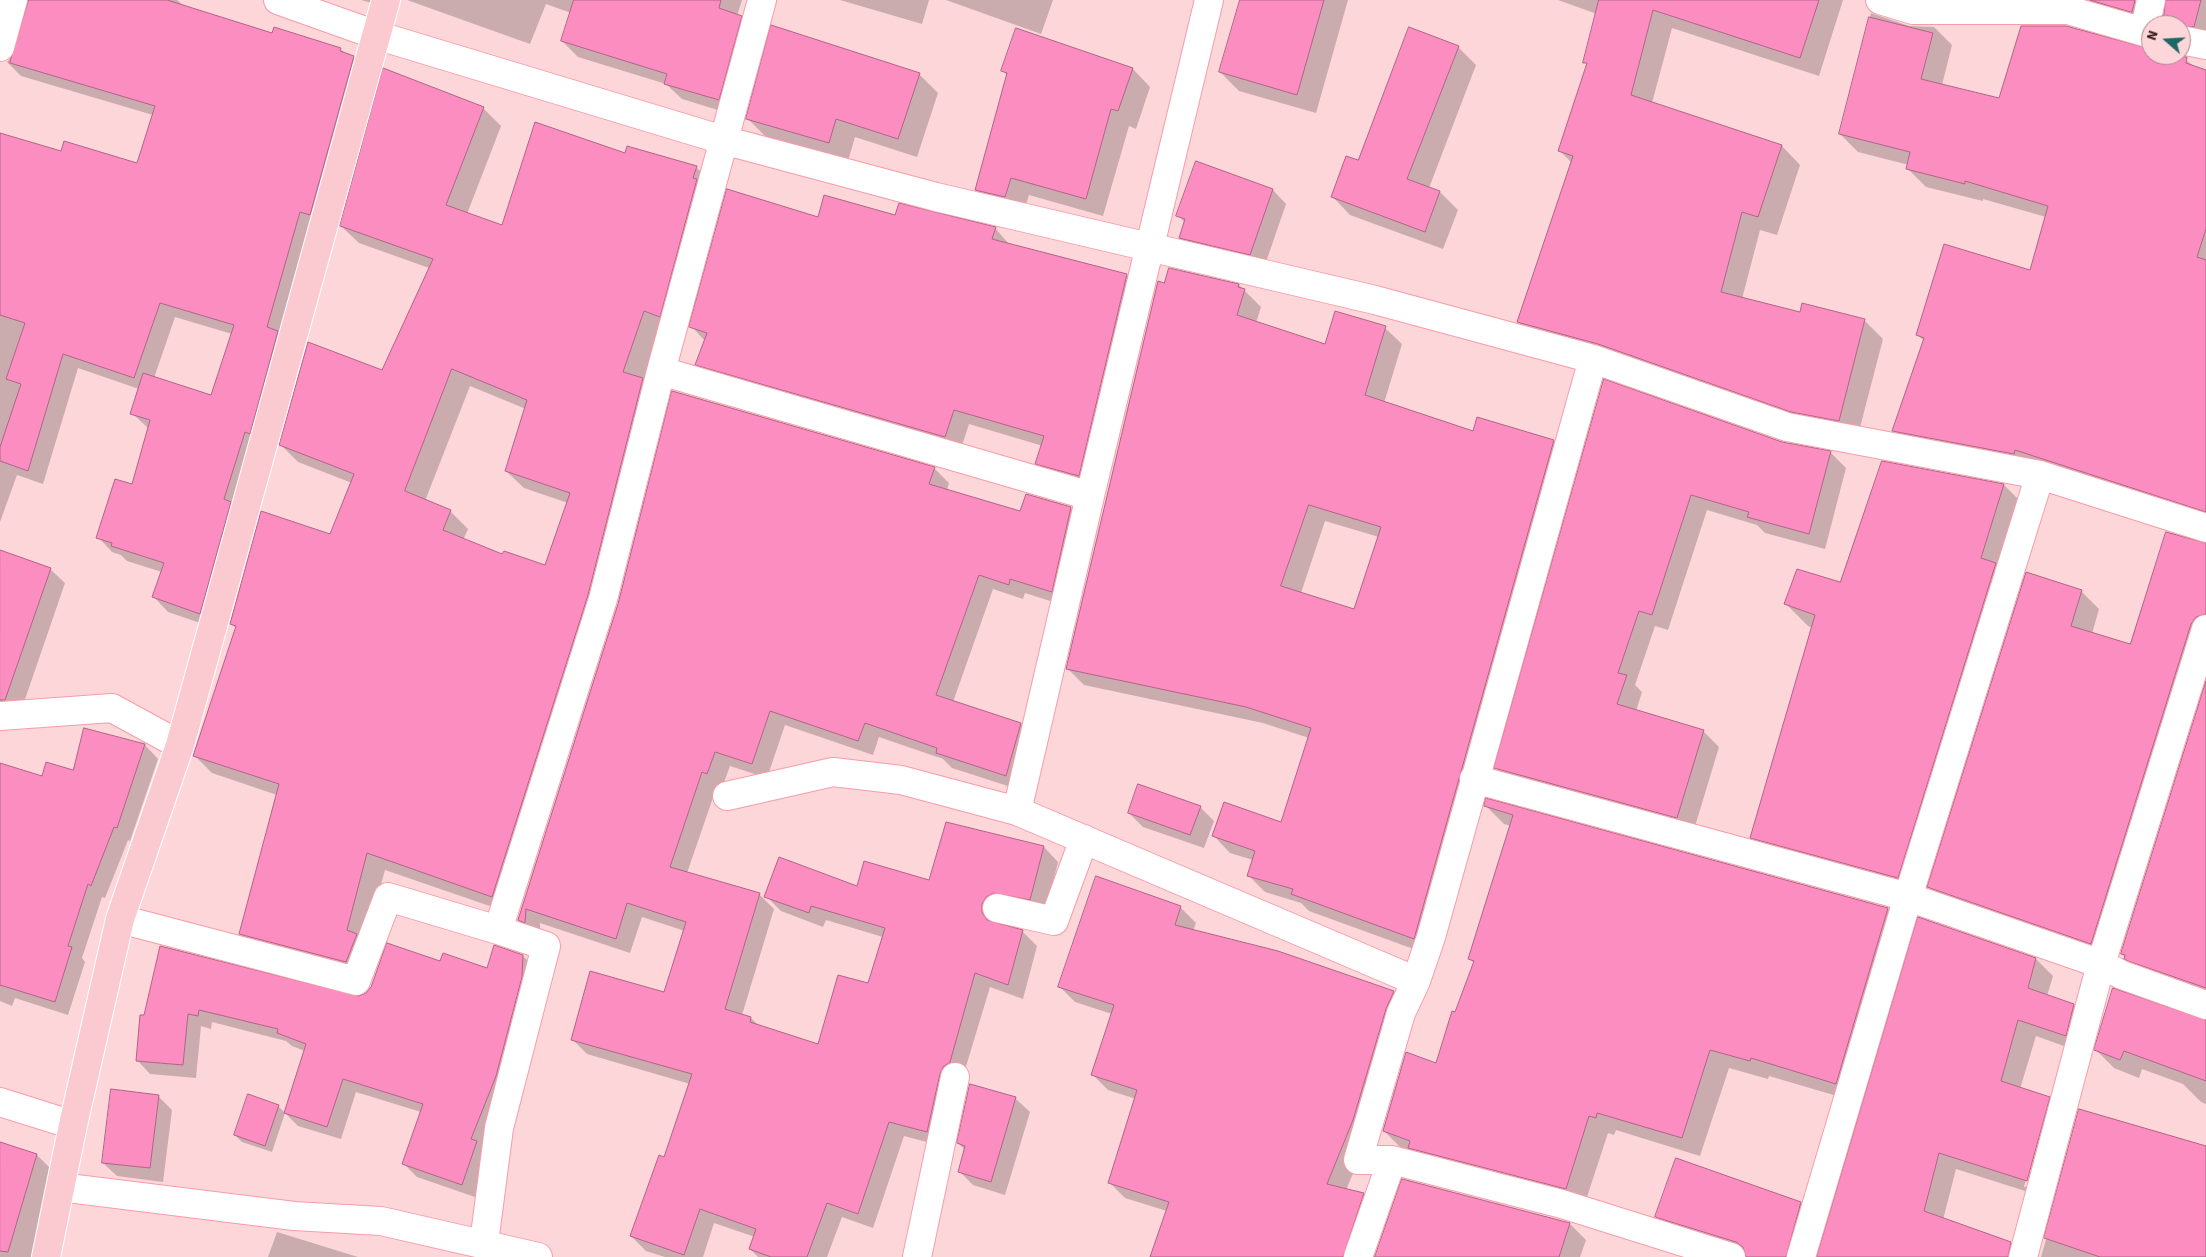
<!DOCTYPE html>
<html>
<head>
<meta charset="utf-8">
<style>
  body { margin:0 }
  #map { position:relative; width:2206px; height:1257px; overflow:hidden; background:#fdd6da; font-family:"Source Sans 3",sans-serif }
  canvas { display:block }
  .north { position:absolute; left:2141px; top:15px; width:50px; height:50px; box-sizing:border-box; background:#fdd6da; border:1px solid #ab868b; border-radius:50%; rotate:289deg; font-size:14px; font-weight:700; line-height:20px; text-align:center; color:#2f0e14 }
  .north::after { content:''; display:block; margin:auto; width:18px; height:22px; background:#1c6966; clip-path:polygon(50% 0,100% 100%,50% 72%,0 100%) }
</style>
</head>
<body>
<div id="map">
<canvas width="2206" height="1257"></canvas>
<div class="north">N</div>
</div>
<script>
const c = document.querySelector('canvas').getContext('2d');
c.lineJoin = 'round';
function fillPath(path, color) {
  c.fillStyle = color;
  c.fill(path, 'evenodd');
}
function strokePath(path, color, width, dash) {
  c.strokeStyle = color;
  c.lineWidth = width;
  c.lineCap = dash ? 'butt' : 'round';
  c.setLineDash(dash || []);
  c.stroke(path);
}
fillPath(new Path2D(`
  M29 0H177L184 6 273 34 340 49 353 58 368 72 215 628 168 612 154 597 162 572 127 561 121 555 112 552 98 537 132 486 149 429 132 413 139 389 78 368 43 484 17 475 0 522V134L61 152 138 165 153 115 21 76 7 62 16 52ZM175 317 232 334 212 396 154 378Z
  M361 0H388L385 7Z
  M407 0H742L737 16 757 33 734 115 682 99 666 84 578 57 562 41 571 13 546 4 530 44Z
  M840 0H929L922 24Z
  M946 0H1053L1041 34Z
  M1241 0H1348L1316 113 1239 91 1220 72Z
  M1558 0H1843L1819 76 1672 28 1652 103 1782 146 1800 165 1777 235 1760 230 1742 299 1801 313 1865 321 1883 339 1857 439 1537 341 1518 322 1572 163 1559 150 1588 65 1585 62 1597 14Z
  M1979 0H2206V44L2181 49V25H2164L2163 23 2166 3 2158 9 2153 25Z
  M1871 13 1909 26 1934 27 1952 45 1942 85 2000 99 2151 50V55H2180L2196 68 2206 71V523L1912 449 1894 431 1924 341 1918 335 2031 272 2046 217 1983 199V201L1926 187 1908 169 1909 165 1858 152 1840 134Z
  M1017 29 1133 69 1150 87 1136 129 1129 126 1103 216 1029 195 1023 214 994 208 976 190 1007 75 1003 71Z
  M1458 47 1476 65 1429 188 1440 192 1458 210 1443 249 1350 215 1332 196 1359 162Z
  M919 74 938 93 917 157 855 137 848 161 766 137 747 118Z
  M483 108 501 126 467 214 503 227 626 155 696 167 714 185 644 381 660 397 510 913 385 870 365 943 364 979 258 952 240 934 277 795 212 773 194 755 237 629 231 624 331 535 352 483 298 462 281 445 382 371 429 268 359 243 341 226ZM470 386 526 409 506 471 524 488 568 503 546 567 503 556 463 540 468 529 450 511 425 501Z
  M1273 190 1286 204 1264 268 1194 251 1180 238 1185 223 1178 215Z
  M896 216 995 228 1009 244 1127 275 1142 290 1093 490 1052 478 1037 463 1043 446 969 424 960 452 712 379 697 364 705 341 691 326 819 219Z
  M1170 269 1239 285 1261 307 1256 323 1325 346 1385 328 1402 344 1384 403 1473 433 1553 441 1570 458 1430 955 1309 911 1301 903 1265 892 1249 876 1253 860 1230 853 1214 836 1282 823 1309 738 1263 723 1084 685 1067 668ZM1325 521 1379 537 1354 610 1301 593Z
  M1604 381 1782 443 1830 452 1846 468 1825 549 1765 533 1757 525 1707 510 1668 630 1655 626 1635 685 1642 692 1636 711 1703 731 1719 747 1693 833 1512 784 1496 768Z
  M1883 462 2004 485 2026 507 1920 899 1773 859 1751 837 1813 628 1808 626 1786 604 1841 584Z
  M934 468 949 483 947 490 1021 513 1071 508 1086 523 1066 606 1025 593 1023 599 993 589 953 702 1021 724 1036 739 1020 790 952 768 943 759 879 737 873 755 785 725 767 778 730 766 722 788 717 786 687 873 759 894 774 909 742 1015 751 1018 760 1027 819 1046 869 985 883 937 826 920 823 927 781 911 766 896 930 882 1044 847 1058 862 1045 914 996 919V924L1022 931 1037 946 1023 999 990 987 942 1146 904 1136 873 1228 842 1217 827 1257H758L750 1249 755 1237 714 1223 703 1257H665L646 1251 631 1236 665 1158 690 1084 587 1054 572 1039 665 994 685 931 642 917 630 953 540 923V936L534 935 519 920 619 604Z
  M2206 544V652L2109 961 1947 905 1929 887 2081 591 2099 609 2092 634 2131 646Z
  M0 551 50 569 65 583 22 708 0 701Z
  M2206 685V999L2144 976 2122 954Z
  M85 729 145 745 158 759 130 841 128 840 105 898 102 897 82 958 85 962 68 1015 15 998 12 1006 0 1001V763L43 778 74 772Z
  M1487 800 1888 909 1906 927 1854 1101 1769 1076 1768 1079 1729 1068 1700 1156 1616 1130 1614 1135 1608 1133 1584 1206 1402 1149 1384 1131 1437 1065 1474 963 1470 959 1511 826 1504 824 1485 805Z
  M1200 807 1214 821 1204 848 1143 827 1129 813Z
  M1180 907 1196 923 1193 931 1394 992 1409 1008 1369 1136 1346 1190 1363 1194 1379 1210 1362 1257H1152L1167 1211 1125 1198 1109 1182 1136 1099 1108 1090 1092 1074 1112 1014 1075 1002 1059 986Z
  M161 947 352 997 367 994 441 962 488 970 523 956 536 969 490 1155 475 1197 417 1177 404 1164 421 1112 356 1092 341 1139 298 1126 285 1113 272 1152 242 1142 235 1135 278 1106 285 1113 305 1051 292 1046 286 1041 212 1022 211 1029 201 1026 196 1078 150 1074 137 1060Z
  M2036 959 2053 976 2047 996 2073 1005 2091 1023 2083 1053 2036 1036 2020 1089 2049 1098 2066 1115 2044 1197 1956 1169 1943 1220 2010 1243 2024 1257H1819ZM2046 1107H2048L2027 1187H2024Z
  M2206 1021V1104L2201 1102 2183 1084 2142 1069 2139 1078 2114 1068 2096 1050Z
  M970 1085 1016 1099 1030 1112 1005 1195 973 1185 959 1171 965 1150 958 1143Z
  M158 1096 172 1110 163 1182 117 1176 103 1163Z
  M0 1144 37 1155 57 1175 33 1257H0Z
  M2206 1148V1257H2041L2060 1191Z
  M1403 1180 1570 1224 1586 1240 1580 1257H1376Z
  M1800 1203 1818 1220 1808 1257H1747L1674 1234 1656 1216Z
  M277 1232 358 1257H268Z`), '#0003');
const building = new Path2D(`
  M29 0H167L272 33 274 27 341 48 340 51 354 56 310 215 300 212 267 327 278 331 250 434 245 432 224 499 231 502 200 614 152 597 164 563 111 546 112 543 96 538 115 479 132 484 150 420 130 414 143 373 211 395 234 325 160 303 134 378 63 354 28 471 0 461V447L21 384 6 379 25 323 0 315V133L61 151 64 141 137 163 155 106 10 63Z
  M574 0H721L719 8 742 16 719 100 664 84 667 74 561 41Z
  M1240 0H1324L1297 95 1219 72Z
  M1599 0H1819L1800 58 1653 10 1631 95 1782 145 1758 217 1742 212 1721 292 1800 312 1802 303 1865 319 1839 421 1791 412 1598 344 1517 322 1573 156 1558 151 1587 63H1583Z
  M2090 0H2135L2132 12Z
  M2166 0H2201L2194 27 2163 25Z
  M1869 17 1933 33 1921 79 1999 98 2021 26H2066L2151 49V55L2187 57 2186 63 2206 70V229L2197 257 2206 260V512L2015 450 2014 454 1892 431 1924 338 1916 335 1944 244 2030 270 2048 206 1965 181V184L1906 169 1910 152 1839 134Z
  M771 25 920 73 898 139 836 119 829 143 746 119Z
  M1409 27 1459 46 1407 179 1440 191 1425 232 1331 197 1346 156 1358 160Z
  M1016 28 1133 68 1118 111 1111 109 1086 199 1011 178 1005 197 975 190 1007 73 1001 71Z
  M383 68 484 107 446 205 502 225 535 122 625 153 627 146 697 166 693 178 697 179 660 317 644 311 623 372 643 378 588 595 492 897 367 853 347 930 357 934 346 962 239 934 279 784 193 756 236 626 230 624 261 511 330 534 354 474 279 445 308 342 382 370 433 259 340 226ZM452 369 527 400 505 471 570 493 545 565 504 551 502 554 443 530 451 510 405 491Z
  M1196 161 1273 189 1250 255 1179 238 1185 219 1176 216Z
  M727 189 818 217 824 195 895 215 899 203 996 227 992 239 1127 274 1079 476 1035 464 1044 436 954 410 945 437 695 365 707 333 689 327Z
  M1169 268 1239 284 1238 287 1245 289 1237 315 1325 344 1335 311 1386 326 1365 395 1473 431 1477 417 1554 440 1414 939 1291 894 1293 889 1247 876 1255 851 1212 836 1224 802 1281 822 1311 728 1246 707 1066 669 1158 281 1164 283ZM1309 505 1381 527 1354 609 1281 586Z
  M1604 379 1782 442 1831 451 1809 534 1747 517 1749 512 1691 495 1652 615 1639 611 1618 673 1627 675 1617 704 1704 730 1677 818 1494 768Z
  M672 391 935 467 929 484 1020 511 1026 494 1071 507 1052 592 1010 579 1009 585 979 575 936 695 1021 723 1006 776 936 753 937 748 865 723 858 741 770 711 752 764 715 752 707 774 702 772 670 867 760 893 725 1009 751 1017 750 1022 818 1044 838 975 868 983 885 928 811 906 809 913 764 897 779 857 857 886 864 861 929 880 946 822 1044 846 1030 900 993 893 986 897 982 904V912L987 920 1023 930 1008 985 975 973 950 1062 943 1067 940 1074 927 1132 889 1122 858 1214 827 1203 807 1257H771L749 1249 756 1229 700 1209 684 1255 630 1236 659 1155 664 1157 692 1074 571 1040 590 971 664 992 686 922 627 903 616 939 526 909 525 923 518 920 618 604Z
  M1882 461 2004 484 1981 558 1996 563 1898 878 1750 838 1815 615 1784 604 1797 569 1840 582Z
  M2166 532 2206 543V614L2196 617 2191 624 2091 944 1927 887 2026 572 2082 590 2071 626 2130 644Z
  M0 550 51 568 5 700H0Z
  M2206 681V988L2128 961 2124 959 2125 955 2121 954Z
  M84 728 145 744 117 828 114 827 91 886 88 884 68 946 72 947 55 1002 0 985V763L42 776 46 762 73 770Z
  M1138 784 1201 806 1190 835 1128 813Z
  M1486 798 1888 908 1836 1084 1751 1058 1750 1061 1710 1050 1682 1138 1597 1113 1596 1118 1589 1116 1566 1189 1408 1148 1410 1141 1383 1131 1406 1052 1436 1063 1452 1011 1455 1012 1474 961 1468 959 1513 815 1484 806Z
  M1096 876 1181 906 1175 925 1278 951 1394 991 1386 1009 1353 1120 1327 1184 1364 1193 1343 1257H1150L1169 1202 1108 1183 1137 1090 1091 1075 1114 1005 1058 987Z
  M1918 917 2036 958 2028 988 2074 1004 2066 1036 2018 1020 2001 1081 2050 1097 2027 1181 1939 1153 1924 1211 2011 1242 2008 1257H1817Z
  M387 943 440 961 443 953 487 968 494 945 523 955 522 977 496 1076 471 1139 477 1141 462 1185 402 1164 423 1104 343 1079 327 1127 284 1113 306 1044 277 1033 278 1029 199 1010 198 1016 188 1014 183 1065 136 1061 140 1015H144L160 946 359 996 366 993 371 987Z
  M2113 988 2206 1020V1081L2124 1051 2120 1060 2094 1050Z
  M970 1084 1016 1097 991 1182 958 1172 965 1146 957 1143Z
  M111 1089 159 1095 150 1168 102 1163Z
  M248 1094 279 1105 265 1146 234 1135Z
  M2079 1109 2206 1146V1257H2100L2044 1238Z
  M0 1142 37 1154 8 1252 0 1251Z
  M1676 1158 1801 1202 1786 1257H1746L1743 1247 1736 1242 1655 1217Z
  M1402 1179 1570 1223 1559 1257H1375Z`);
fillPath(building, '#fb8dc0');
strokePath(building, '#b16387', 1);
const minor = new Path2D(`
  M278 0 376 35 723 140 936 197 1375 300 1593 359 1787 427 2040 475 2206 528
  M1880 0 1913 10H2068L2151 34
  M2144 32 2151 0
  M2181 40 2206 45
  M0 47 13 0
  M661 371 1090 496 1209 0
  M1090 496 1017 811 1416 981 1431 937 1593 359
  M0 716 112 708 180 745
  M1474 779 1908 897 2101 964 2122 975 2206 1005
  M727 796 833 772 901 780 1017 811
  M997 908 1054 921 1084 839
  M120 919 356 981 388 897 498 930 603 599 661 371 762 0
  M1416 981 1401 1013 1358 1160H1392L1562 1204 1731 1257
  M0 1102 73 1125
  M60 1187 294 1216 381 1221 538 1257
  M490 1257 484 1243 499 1128 546 946 498 930
  M917 1257 955 1077
  M1358 1257 1392 1160
  M1801 1257 1908 897 2040 475
  M2023 1257 2101 964 2206 629`);
const major = new Path2D(`
  M46 1257 73 1125 120 919 180 745 386 0`);
strokePath(minor, '#f79ca8', 30);
strokePath(major, '#fff', 30);
strokePath(minor, '#fff', 28);
strokePath(major, '#facad0', 28);
</script>
</body>
</html>
